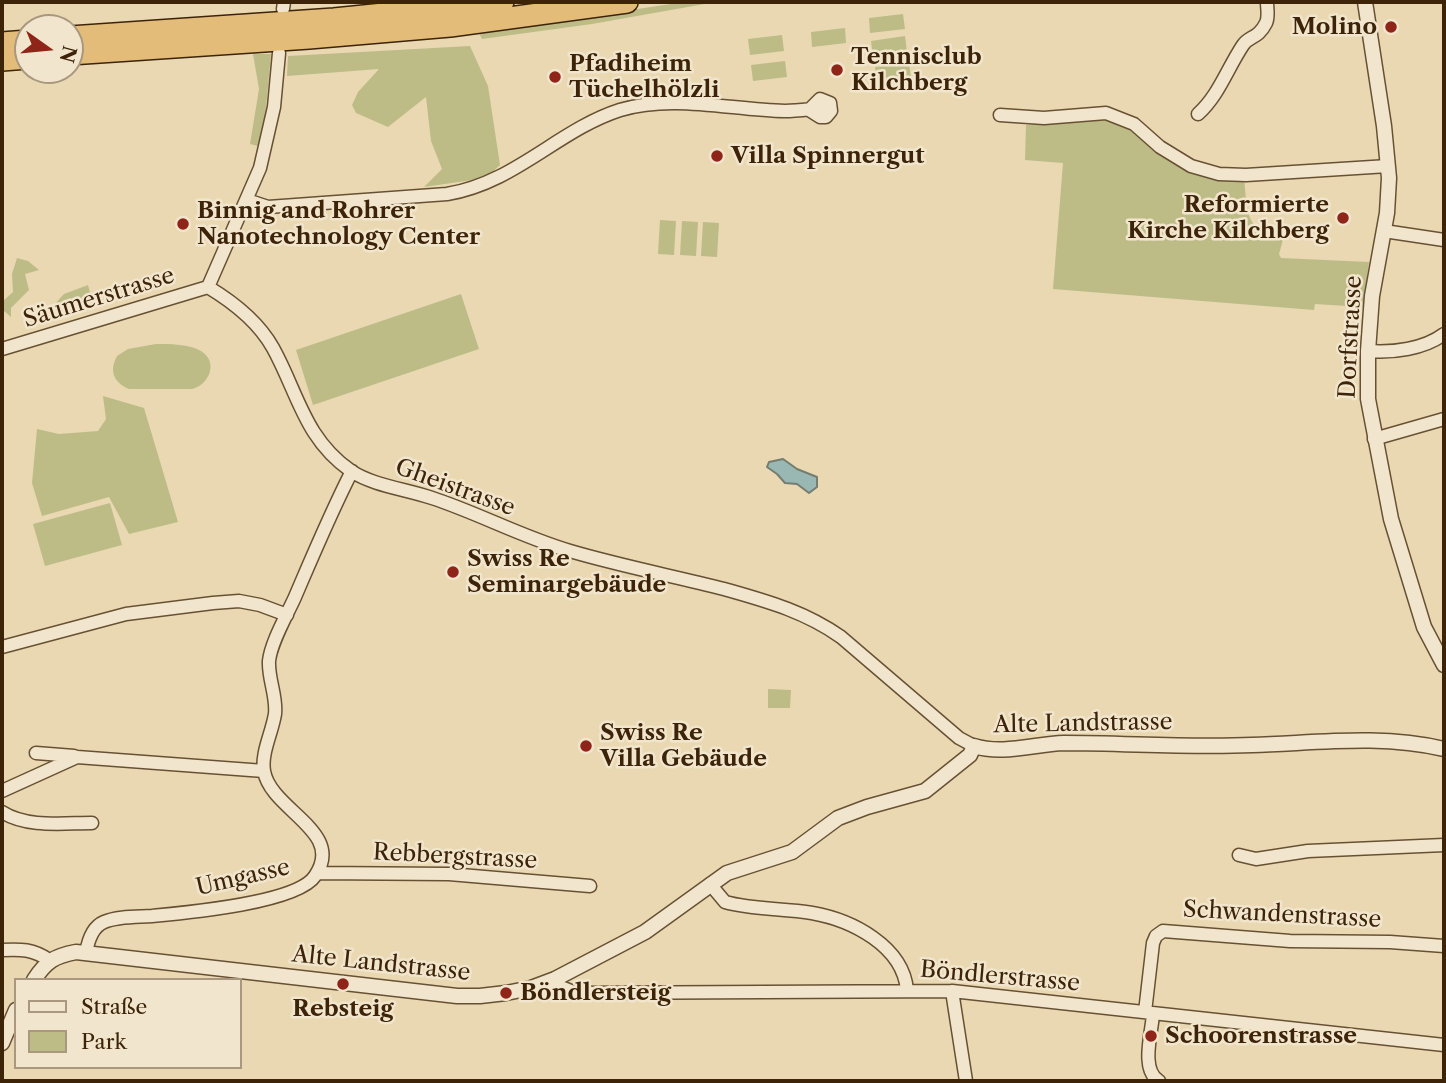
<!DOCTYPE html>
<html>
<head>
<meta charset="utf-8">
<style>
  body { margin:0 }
  #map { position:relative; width:1446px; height:1083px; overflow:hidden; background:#e9d8b2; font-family:"Libre Caslon Text",serif }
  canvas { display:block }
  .frame { position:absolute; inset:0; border:4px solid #3d2409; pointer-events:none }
  .legend { position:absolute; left:14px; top:978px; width:228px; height:91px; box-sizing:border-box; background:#f1e6cd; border:2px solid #a9987f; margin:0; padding:9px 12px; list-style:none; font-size:21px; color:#3d2409 }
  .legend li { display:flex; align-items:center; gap:14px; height:35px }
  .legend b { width:35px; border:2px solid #a9987f }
  .north { position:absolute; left:14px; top:14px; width:70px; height:70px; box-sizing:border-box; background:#f1e6cd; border:2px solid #a9987f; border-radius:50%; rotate:105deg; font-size:19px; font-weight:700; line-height:28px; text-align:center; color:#3d2409 }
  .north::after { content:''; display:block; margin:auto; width:24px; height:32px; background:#8f2418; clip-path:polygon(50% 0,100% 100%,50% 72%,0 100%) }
</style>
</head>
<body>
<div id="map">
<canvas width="1446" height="1083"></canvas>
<div class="frame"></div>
<ul class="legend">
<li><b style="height:9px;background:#f1e6cd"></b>Straße</li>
<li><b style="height:19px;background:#bdbc87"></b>Park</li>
</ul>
<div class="north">N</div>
</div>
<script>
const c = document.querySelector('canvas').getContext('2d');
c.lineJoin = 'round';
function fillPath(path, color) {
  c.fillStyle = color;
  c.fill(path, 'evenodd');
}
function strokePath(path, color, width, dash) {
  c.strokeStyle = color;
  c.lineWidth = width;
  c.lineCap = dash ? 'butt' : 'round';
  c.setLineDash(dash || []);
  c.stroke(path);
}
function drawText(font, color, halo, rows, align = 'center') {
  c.font = font + ' "Libre Caslon Text",serif';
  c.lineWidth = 5;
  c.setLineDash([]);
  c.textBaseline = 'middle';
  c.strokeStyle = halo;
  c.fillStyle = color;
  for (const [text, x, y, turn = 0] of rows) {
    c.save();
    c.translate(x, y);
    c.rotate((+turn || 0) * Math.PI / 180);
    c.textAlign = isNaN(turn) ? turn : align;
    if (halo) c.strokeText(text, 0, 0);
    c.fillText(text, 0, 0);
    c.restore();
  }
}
fillPath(new Path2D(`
  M684 2H716L592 24 482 39 479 33Z
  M903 14 905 29 870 33 869 18Z
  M845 28 846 43 812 47 811 32Z
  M782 35 784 51 750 55 748 39Z
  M905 36 907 52 873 56 871 41Z
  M470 46 488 86 500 165 486 178 424 187 442 169 431 141 426 97 388 127 356 113 352 105 358 92 379 69 287 76 288 56Z
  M253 54H271L265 118 258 146 250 144 259 89Z
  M785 61 787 77 753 81 751 65Z
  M909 63 911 78 877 82 875 67Z
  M1099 118C1125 123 1139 136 1158 152L1160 156 1244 179C1248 213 1244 232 1284 236L1279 254 1281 258 1369 262 1363 307 1315 304 1314 310 1053 289 1063 163 1025 160 1026 125Z
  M660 220 676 221 674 255 658 254Z
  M682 221 698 222 696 256 680 255Z
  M703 222 719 223 717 257 701 256Z
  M17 258 28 261 39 270 25 274 29 290 11 308V317L4 311 2 302 13 292 12 274Z
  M88 285 93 303 65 312 51 308 64 294Z
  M461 294 479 349 313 405 296 350Z
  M156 344C169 344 190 344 201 351 219 362 209 385 192 389H129C113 382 109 371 117 356L128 349Z
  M103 396 144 408 178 522 129 534 109 497 42 516 32 483 37 429 59 434 98 431 106 419Z
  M110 503 122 545 45 566 33 524Z
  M768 689 791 690 790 708H768Z`), '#bdbc87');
const water = new Path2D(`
  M783 459 797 469 817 477V487L809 493 797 484 785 483 777 474 767 467 769 462Z`);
fillPath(water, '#99b8b4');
strokePath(water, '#747d70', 2);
const minor = new Path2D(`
  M283 9 284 2
  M820 99 830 103 831 111 826 117H820L809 110Z
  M1198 114C1219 95 1227 69 1243 45 1249 36 1258 39 1266 23 1269 17 1267 9 1267 2
  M1000 115 1044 118 1106 113 1134 124 1160 147 1191 166 1219 174 1246 175 1388 166
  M247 200 268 207 447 194C515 183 558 130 620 110 673 94 731 110 785 111 798 111 810 109 823 108
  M1384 231 1444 240
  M208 287C233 302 258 321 273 348 298 393 304 438 351 471 374 486 406 489 432 498 478 513 522 537 570 551 621 566 673 576 724 589 766 601 804 611 841 637L959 738 974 746
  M208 287 260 168 274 107 279 53
  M2 349 208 287
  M1368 351C1393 353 1424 349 1444 334
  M1374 439 1444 419
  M2 647 126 614 213 603 239 601 260 605 287 615
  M36 753 74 756
  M2 791 77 757 264 771
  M2 812C27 828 63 823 92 823
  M1239 855 1256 859 1308 851 1444 845
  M317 873 449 874 590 886
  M710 884 725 902C753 910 784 908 812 913 852 920 903 946 907 990
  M2 950C21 949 33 949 49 960
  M86 953C88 941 92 927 104 922 118 916 137 917 152 916 184 913 297 903 315 876 346 831 271 811 264 771 261 753 272 733 275 714 277 696 268 679 269 661 271 642 287 615 295 597 313 555 331 512 352 471
  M555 979 561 987 576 993 952 991 1444 1045
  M952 991 966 1081
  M1145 1012 1153 943 1156 936 1163 931 1290 941 1390 942 1444 946
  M1153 1014C1152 1032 1140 1070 1159 1081`);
const tertiary = new Path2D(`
  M1365 2 1384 126 1389 178 1387 213 1372 296 1368 351V399L1391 519 1424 627 1444 665
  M34 980C46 961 55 956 76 952L457 996H480L506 993 531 988 555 979 645 932 727 873 792 852 838 818 867 807 925 791 970 755 974 746C1003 755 1034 744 1064 743 1127 743 1190 748 1252 745 1317 743 1380 734 1444 749
  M2 1043 16 1010`);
const motorway = new Path2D(`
  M70 37 334 19 503 2
  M2 43 28 41
  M70 54 309 38 450 26 627 2
  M2 60 28 58`);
strokePath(minor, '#685133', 15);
strokePath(tertiary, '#685133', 17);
strokePath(motorway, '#3d2409', 24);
strokePath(minor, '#f1e6cd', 12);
strokePath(tertiary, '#f1e6cd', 14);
strokePath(motorway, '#e4bc79', 21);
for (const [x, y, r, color] of [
  [1391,27,7,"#8f2418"],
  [837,70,7,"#8f2418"],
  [555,77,7,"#8f2418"],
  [717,156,7,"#8f2418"],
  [1343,218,7,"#8f2418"],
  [183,224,7,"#8f2418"],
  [453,572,7,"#8f2418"],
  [586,746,7,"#8f2418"],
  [343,984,7,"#8f2418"],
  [506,993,7,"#8f2418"],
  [1151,1036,7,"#8f2418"]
]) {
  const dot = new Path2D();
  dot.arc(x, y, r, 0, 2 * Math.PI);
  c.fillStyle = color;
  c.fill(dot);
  strokePath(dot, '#f1e6cd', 2.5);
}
drawText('bold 23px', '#3d2409', '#f1e6cd', [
  ["Molino",1377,27,"right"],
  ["Tennisclub",851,57],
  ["Kilchberg",851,83],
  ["Pfadiheim",569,64],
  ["Tüchelhölzli",569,90],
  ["Villa Spinnergut",731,156],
  ["Reformierte",1329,205,"right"],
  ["Kirche Kilchberg",1329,231,"right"],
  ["Binnig and Rohrer",197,211],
  ["Nanotechnology Center",197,237],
  ["Swiss Re",467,559],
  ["Seminargebäude",467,585],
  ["Swiss Re",600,733],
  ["Villa Gebäude",600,759],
  ["Böndlersteig",520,993],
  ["Rebsteig",343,1009,"center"],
  ["Schoorenstrasse",1165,1036]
], 'left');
drawText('23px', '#3d2409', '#f1e6cd', [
  ["Säumerstrasse",99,298,-17],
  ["Dorfstrasse",1351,337,-87],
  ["Gheistrasse",455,488,20],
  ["Alte Landstrasse",1083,724,-1],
  ["Rebbergstrasse",455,857,3],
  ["Umgasse",243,878,-13],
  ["Schwandenstrasse",1282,915,3],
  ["Alte Landstrasse",381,964,6],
  ["Böndlerstrasse",1000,977,5]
]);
</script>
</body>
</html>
